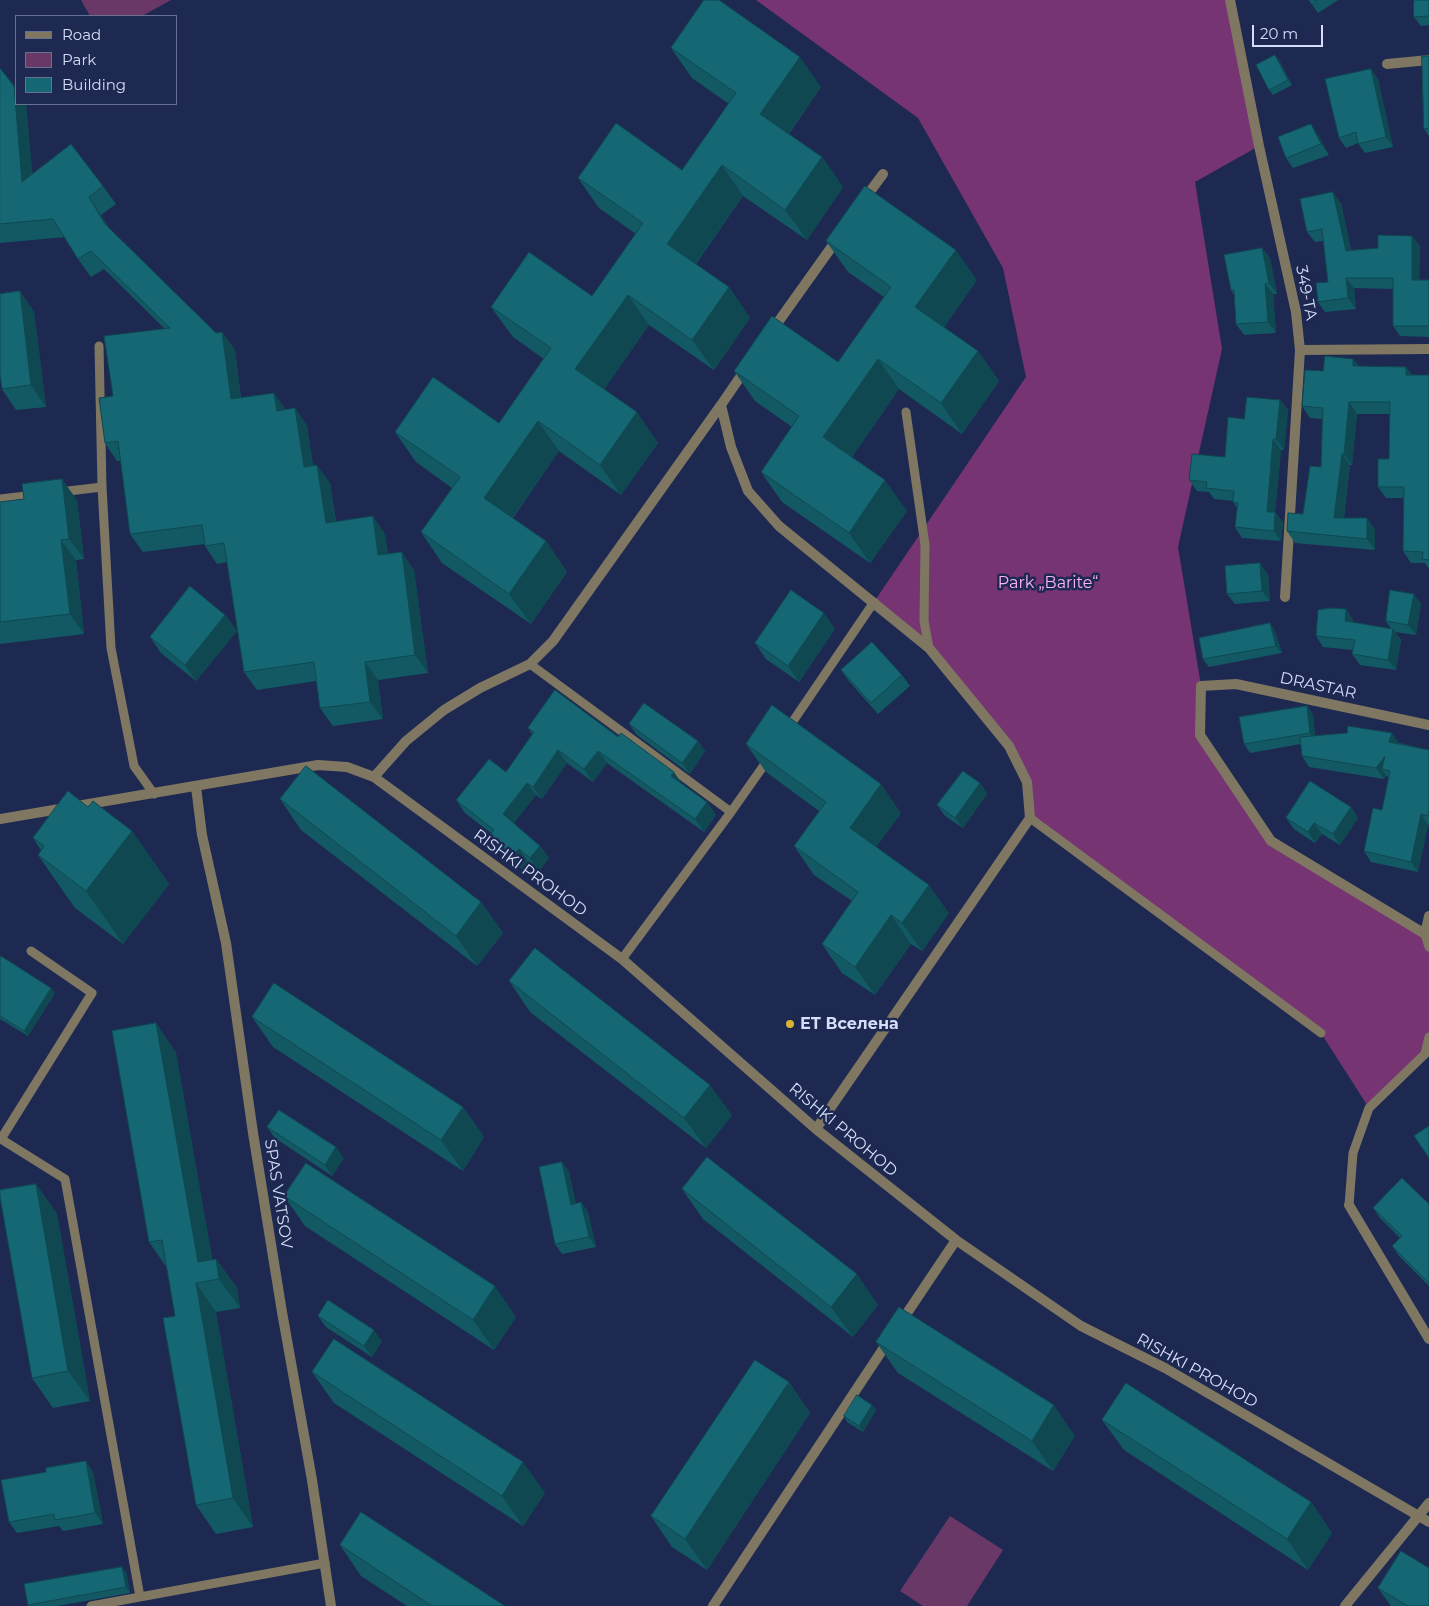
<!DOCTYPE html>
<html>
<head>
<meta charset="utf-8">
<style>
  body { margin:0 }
  #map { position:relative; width:1429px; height:1606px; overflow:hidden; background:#1e2952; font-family:Montserrat,sans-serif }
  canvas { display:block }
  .legend { position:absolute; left:15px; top:15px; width:162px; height:90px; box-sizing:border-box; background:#1e2952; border:1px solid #677194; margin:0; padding:6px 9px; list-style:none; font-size:15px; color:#d4def8 }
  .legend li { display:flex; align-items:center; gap:10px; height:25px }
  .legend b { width:25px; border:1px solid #677194 }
  .scale { position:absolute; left:1252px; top:25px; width:71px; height:22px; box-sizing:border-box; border:2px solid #d4def8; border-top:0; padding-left:6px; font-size:15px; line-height:18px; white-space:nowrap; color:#d4def8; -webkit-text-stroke:4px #1e2952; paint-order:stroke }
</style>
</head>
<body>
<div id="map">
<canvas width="1429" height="1606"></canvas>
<ul class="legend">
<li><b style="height:6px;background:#7f7761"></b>Road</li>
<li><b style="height:14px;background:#6a3866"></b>Park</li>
<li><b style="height:14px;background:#156773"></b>Building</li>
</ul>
<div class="scale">20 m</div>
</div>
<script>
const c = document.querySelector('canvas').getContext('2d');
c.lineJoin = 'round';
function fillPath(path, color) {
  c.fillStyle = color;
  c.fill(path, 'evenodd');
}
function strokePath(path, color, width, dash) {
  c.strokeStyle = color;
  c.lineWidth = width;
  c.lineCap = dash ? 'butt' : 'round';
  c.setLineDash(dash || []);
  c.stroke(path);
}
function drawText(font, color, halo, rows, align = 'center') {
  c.font = font + ' Montserrat,sans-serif';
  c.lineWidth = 5;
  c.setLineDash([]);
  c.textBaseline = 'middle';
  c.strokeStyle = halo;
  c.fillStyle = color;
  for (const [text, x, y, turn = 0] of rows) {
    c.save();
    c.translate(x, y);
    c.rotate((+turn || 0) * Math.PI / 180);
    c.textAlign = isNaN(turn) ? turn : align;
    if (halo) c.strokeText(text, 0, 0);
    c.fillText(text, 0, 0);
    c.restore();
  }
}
fillPath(new Path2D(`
  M81 0H171L142 16H90Z
  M950 1516 1003 1550 967 1606H923L900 1591Z`), '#6a3866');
fillPath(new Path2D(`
  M756 0H1230L1259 146 1195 182 1222 349 1178 547 1201 686 1200 735 1271 841 1425 934 1429 947V1037L1425 1054 1369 1108 1321 1033 1030 818 1027 782 1009 746 929 648 874 602 1026 377 1003 268 918 118Z`), '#773473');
strokePath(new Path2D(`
  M99 346 102 487 111 648 134 766 154 794
  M906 412 925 545 924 621 929 648
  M60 492 102 487
  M0 499 35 495
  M530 664 731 812
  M787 730 874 602
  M1030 818 1321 1033
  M1425 934 1429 947
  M31 951 92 993 1 1139 65 1179 140 1597
  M622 959 731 812 769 758
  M1349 1205 1353 1153 1369 1108 1425 1054 1429 1037
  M91 1606 325 1563`), '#7f7761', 9);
strokePath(new Path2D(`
  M1230 0 1259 146 1296 312 1300 350 1285 597
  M1387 64 1429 60
  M863 201 883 174
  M771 332 838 238
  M1300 350 1429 349
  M747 367 721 405 731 447 748 491 779 526 929 648 1009 746 1027 782 1030 818 816 1129
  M1429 725 1236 684 1201 686 1200 735 1271 841 1425 934 1429 916
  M374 777 406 741 444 710 480 688 530 664 553 641 721 405
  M196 787 202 835 226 943 253 1133 282 1312 312 1480 331 1606
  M0 819 318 765 347 767 374 777 622 959 816 1129 956 1240 1081 1326 1165 1368 1429 1522
  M1349 1205 1429 1339
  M901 1322 956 1240
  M713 1606 889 1340
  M1345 1606 1429 1503`), '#7f7761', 10);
fillPath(new Path2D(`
  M1309 0H1338L1318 13Z
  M1429 0V25L1421 26 1414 17Z
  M671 48 821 87 789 134 822 157 843 187 807 240 743 196 696 264 729 287 750 318 714 370 649 325 604 389 658 443 621 495 559 451 513 518 546 541 567 572 531 624 442 563 421 532 452 488 416 462 395 432 499 423 544 359 513 337 491 307 592 296 636 234 599 208 578 178 682 170 729 104 692 78Z
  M1429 56V136L1424 129Z
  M1279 60 1292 85 1273 95 1269 90Z
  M0 68 16 104H26L32 174 103 186 116 204 101 215 109 228 216 333 222 332 235 350 241 398 286 410 295 408 307 426 313 466 330 483 336 521 385 534 388 554 414 570 428 673 378 680 383 719 333 726 320 708 316 681 257 690 244 672 227 562 217 564 205 546V544L143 552 130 534 121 461H117L105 443 113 396 164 328 104 269 91 277 78 259 65 237 0 243Z
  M1371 69 1378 79 1393 147 1365 153 1358 143 1346 148 1339 138Z
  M1318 135 1329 155 1293 168 1286 158Z
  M1341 203 1351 250 1378 248 1412 236 1420 246 1419 280H1429V337L1400 336 1393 326V289L1354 288 1356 309 1325 312 1318 302 1328 282 1323 241 1315 242 1307 232Z
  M826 241 977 280 944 327 978 351 999 381 962 434 899 389 852 457 907 511 870 563 782 502 761 472 792 427 755 401 734 371 838 362 884 297 848 272Z
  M1262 248 1270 258 1277 294H1273L1276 333 1244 335 1236 324 1234 295 1231 290Z
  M20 291 34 312 46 407 16 410 2 389Z
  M1353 359 1359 366 1406 367 1412 375H1429V569L1425 563H1411L1403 551 1404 498H1386L1378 487 1389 459 1390 414H1357L1352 465H1350L1344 518 1375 529V550L1295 543 1287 531 1303 514 1321 467 1322 419 1310 418 1302 406 1323 371Z
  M1280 400 1288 410 1284 450H1281L1275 512 1283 523 1281 541 1242 538 1235 527 1237 508 1233 502V501L1214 499 1209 492 1197 491 1189 480 1225 457 1244 419Z
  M77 500 84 559 76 560 84 634 0 644V502Z
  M1268 574 1270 601 1235 604 1227 594Z
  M1421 604 1416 635 1395 632 1401 640 1396 670 1360 665 1352 654 1353 650 1323 647 1316 636 1346 609 1353 620V622L1391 629 1386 621Z
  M225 615 237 631 196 681 161 653 150 637Z
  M1270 623 1275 631 1282 653 1209 667 1203 659Z
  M835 629 799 682 766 659 755 643Z
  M841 670 902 675 910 686 878 714 848 680Z
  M555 690 707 802 716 815 704 832 607 763 593 782 567 763 542 799 536 795 514 823 540 846 549 858 539 871 528 862 522 869 498 848 489 836 491 833 465 813 456 800 506 772 532 734 528 728Z
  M1307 706 1313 715 1315 735 1399 743 1429 750V825H1428L1418 872 1371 862 1364 851 1382 810 1389 779 1386 775 1384 779 1309 767 1302 756 1301 744 1250 753 1244 744Z
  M629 724 698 741 705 751 690 774 637 735Z
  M746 744 901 813 876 847 949 913 922 951 911 944 875 995 842 973 822 944 852 901 814 875 794 846 819 811 766 772Z
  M980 783 987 794 963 828 945 816 937 805Z
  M280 799 481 902 503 933 477 966 301 830Z
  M88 807 132 831 169 884 123 944 75 908 38 855 41 850 33 838Z
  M1351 807 1358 818 1340 845 1322 834 1315 843 1294 829 1286 818Z
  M0 958 55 993 28 1036 0 1019Z
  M509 981 732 1115 706 1148 530 1012Z
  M252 1017 463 1107 484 1137 463 1171 273 1047Z
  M156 1023 176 1053 212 1259H216L237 1288 240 1308 216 1312 253 1527 216 1534 196 1505 175 1316 167 1268 149 1242Z
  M267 1127 344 1158 332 1176 275 1138Z
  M562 1162 569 1172 576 1204 581 1202 588 1212 596 1247 562 1254 555 1244Z
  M36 1184 57 1214 90 1401 53 1408 32 1378Z
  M682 1189 878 1305 853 1337 703 1219Z
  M284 1196 516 1317 494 1350 305 1226Z
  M1429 1204V1286L1399 1256 1392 1246 1400 1238 1380 1218 1373 1208Z
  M318 1316 382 1341 372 1357 326 1327Z
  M876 1342 1075 1436 1053 1471 898 1373Z
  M312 1372 545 1493 523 1526 334 1403Z
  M789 1382 810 1413 707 1570 672 1547 651 1516Z
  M872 1405 876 1410 863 1432 847 1422 844 1416Z
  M1102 1420 1311 1502 1332 1533 1308 1570 1124 1450Z
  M46 1472H93L103 1524 63 1531 59 1526 17 1533 9 1522Z
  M340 1545 505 1606H407L361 1576Z
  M126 1572 130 1593 57 1606H28V1605Z
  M1378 1588 1429 1606H1391Z`), '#125963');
fillPath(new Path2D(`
  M1275 55 1279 60 1292 85 1288 80Z
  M800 57 821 87 781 144 760 114Z
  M1371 69 1378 79 1393 147 1386 137Z
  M14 86 16 90V104H26L35 200 22 182Z
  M1311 124 1318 135 1329 155 1321 144Z
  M822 157 843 187 807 240 785 210Z
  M722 165 743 196 688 274 667 244Z
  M1333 192 1341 203 1353 262 1346 251Z
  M89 197 101 215 118 242 105 224Z
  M1412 236 1420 246 1419 291 1412 280Z
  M1262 248 1270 258 1277 294 1269 283Z
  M956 250 977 280 937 338 915 307Z
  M1346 278 1354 288 1356 309 1348 298Z
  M1265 284 1273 294 1276 333 1268 322Z
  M729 287 750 318 714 370 692 340Z
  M20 291 34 312 46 407 31 385Z
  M628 295 649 325 597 400 575 369Z
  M222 332 235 350 243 417 231 399Z
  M978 351 999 381 962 434 941 403Z
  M878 359 899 389 845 467 823 437Z
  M1353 359 1361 370 1353 366Z
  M1406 367 1414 378 1406 375Z
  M274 393 287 411H277Z
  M1280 400 1288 410 1284 450 1276 439Z
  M1349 402 1357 414 1352 465 1344 454Z
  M295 408 307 426 316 485 304 467Z
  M637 412 658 443 621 495 600 465Z
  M538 421 559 451 505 528 484 498Z
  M1273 439 1281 450 1274 522 1267 512Z
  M1342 454 1350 465 1342 529 1334 518Z
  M317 465 330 483 338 541 326 523Z
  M62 479 77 500 84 559 69 539Z
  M885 480 907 511 870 563 849 533Z
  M1275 512 1283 523 1281 541 1274 531Z
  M373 516 385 534 391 573 378 555Z
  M1367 518 1375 529V550L1367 539Z
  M61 540 76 560 84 634 70 614Z
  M546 541 567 572 531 624 509 594Z
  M402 552 414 570 428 673 415 655Z
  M1260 563 1268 574 1270 601 1262 591Z
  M1414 594 1421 604 1416 635 1408 625Z
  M1346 609 1353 620 1352 632 1345 621Z
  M824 613 835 629 799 682 788 666Z
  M225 615 237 631 196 681 185 665Z
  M1270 623 1275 631 1282 653 1276 646Z
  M1393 629 1401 640 1396 670 1388 660Z
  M365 662 378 680 383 719 370 702Z
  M1307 706 1313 715 1316 742 1310 733Z
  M1392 733 1399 743 1397 752 1389 742Z
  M698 741 705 751 690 774 682 763Z
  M558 750 567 763 542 799 533 787Z
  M598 751 607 763 593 782 584 769Z
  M1385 756 1382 769 1386 775 1384 779 1376 768Z
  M674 772 682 784 671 776Z
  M527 783 536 795 511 826 503 814Z
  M980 783 987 794 963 828 955 818Z
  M881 784 901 813 869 857 850 828Z
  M707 802 716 815 704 832 695 819Z
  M1351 807 1358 818 1340 845 1333 834Z
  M1421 814 1428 825 1418 872 1411 862Z
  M1314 823 1322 834 1315 843 1308 832Z
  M132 831 169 884 123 944 86 891Z
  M540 846 549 858 539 871 530 858Z
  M519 849 528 862 522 869 513 856Z
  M929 885 949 913 922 951 902 923Z
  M481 902 503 933 477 966 456 936Z
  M891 915 911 944 875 995 855 967Z
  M51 988 55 993 28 1036 24 1031Z
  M156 1023 176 1053 216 1279 198 1262Z
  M710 1085 732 1115 706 1148 684 1118Z
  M463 1107 484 1137 463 1171 441 1140Z
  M336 1147 344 1158 332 1176 325 1165Z
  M562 1162 569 1172 578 1214 571 1205Z
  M36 1184 57 1214 90 1401 68 1371Z
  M581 1202 588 1212 596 1247 589 1237Z
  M216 1259 237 1288 240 1308 219 1279Z
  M857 1274 878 1305 853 1337 831 1307Z
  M196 1283 216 1312 253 1527 233 1498Z
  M495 1286 516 1317 494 1350 473 1320Z
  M374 1330 382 1341 372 1357 364 1346Z
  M789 1382 810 1413 707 1570 685 1539Z
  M872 1405 876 1410 863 1432 859 1426Z
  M1054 1405 1075 1436 1053 1471 1032 1441Z
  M86 1461 93 1472 103 1524 95 1513Z
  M523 1462 545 1493 523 1526 502 1496Z
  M1311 1502 1332 1533 1308 1570 1287 1539Z
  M122 1567 126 1572 130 1593 126 1587Z`), '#0f4850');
const building = new Path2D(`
  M704 0H719L800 57 760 114 822 157 785 210 722 165 667 244 729 287 692 340 628 295 575 369 637 412 600 465 538 421 484 498 546 541 509 594 421 532 460 477 395 432 433 377 499 423 551 348 491 307 529 252 592 296 643 223 578 178 616 123 682 170 736 93 671 48Z
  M1309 0H1317L1312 4Z
  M1414 0H1429V16L1414 17Z
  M1275 55 1288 80 1269 90 1256 65Z
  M1422 56H1429V128L1424 129Z
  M0 68 14 86 22 182 71 144 103 186 89 197 105 224 216 333 222 332 231 399 274 393 277 411 295 408 304 467 317 465 326 523 373 516 378 555 402 552 415 655 365 662 370 702 320 708 314 662 244 672 224 543 205 546 202 525 130 534 118 441 105 443 99 398 113 396 104 336 170 328 91 251 78 259 53 219 0 224Z
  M1371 69 1386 137 1358 144 1356 132 1339 138 1325 79Z
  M1311 124 1321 144 1286 158 1278 137Z
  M865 186 956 250 915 307 978 351 941 403 878 359 823 437 885 480 849 533 761 472 799 416 734 371 772 316 838 362 891 287 826 241Z
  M1333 192 1346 251 1378 248V235L1412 236V280H1429V326H1393V278H1346L1348 298 1318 302 1316 283 1328 282 1322 229 1307 232 1300 199Z
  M1262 248 1269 283 1265 284 1268 322 1236 324 1234 290H1231L1224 255Z
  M20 291 31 385 2 389 0 375V294Z
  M1325 356 1353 359V366L1406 367V375H1429V560L1422 559 1423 552 1403 551 1404 487H1378V459H1389L1390 402H1349L1344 454H1342L1334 518H1367V539L1287 531 1288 513 1303 514 1310 466 1321 467 1323 408 1302 406 1305 370 1323 371Z
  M1247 397 1280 400 1276 439H1273L1267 512H1275L1274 531 1235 527 1238 503 1233 502 1234 491 1206 488 1207 482 1189 480 1192 454 1225 457 1228 417 1244 419Z
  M62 479 69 539 61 540 70 614 0 622V502L24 499 22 484Z
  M1260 563 1262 591 1227 594 1225 566Z
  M190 586 225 615 185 665 150 637Z
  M791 590 824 613 788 666 755 643Z
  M1390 590 1414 594 1408 625 1386 621Z
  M1331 608 1346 609 1345 621 1393 629 1388 660 1352 654 1355 640 1316 636 1318 610Z
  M1270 623 1276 646 1203 659 1199 638Z
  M872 642 902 675 871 703 841 670Z
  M555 690 618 737 621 733 674 772 671 776 707 802 695 819 598 751 584 769 558 750 533 787 527 783 503 814 540 846 530 858 519 849 513 856 489 836 494 830 456 800 489 759 506 772 534 732 528 728Z
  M644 703 698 741 682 763 629 724Z
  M772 705 881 784 850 828 929 885 902 923 891 915 855 967 822 944 858 892 794 846 826 802 746 744Z
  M1307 706 1310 733 1244 744 1239 717Z
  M1348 726 1392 733 1389 742 1429 750V810L1428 816 1421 814 1411 862 1364 851 1373 808 1382 810 1390 771 1382 769 1385 756 1376 768 1302 756 1300 737 1347 733Z
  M306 766 481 902 456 936 280 799Z
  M963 771 980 783 955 818 937 805Z
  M1310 781 1351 807 1333 834 1314 823 1308 832 1286 818Z
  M68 791 88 807 93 801 132 831 86 891 38 855 44 846 33 838Z
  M535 948 710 1085 684 1118 509 981Z
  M1 956 51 988 24 1031 0 1016V958Z
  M274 983 463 1107 441 1140 252 1017Z
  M156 1023 198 1262 216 1259 219 1279 196 1283 233 1498 196 1505 163 1318 175 1316 162 1240 149 1242 112 1031Z
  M279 1110 336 1147 325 1165 267 1127Z
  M1429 1126V1158L1414 1136Z
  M707 1157 857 1274 831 1307 682 1189Z
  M562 1162 571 1205 581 1202 589 1237 555 1244 539 1167Z
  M306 1163 495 1286 473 1320 284 1196Z
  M1402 1178 1429 1204V1283L1392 1246 1402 1236 1373 1208Z
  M36 1184 68 1371 32 1378 0 1197V1190Z
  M328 1300 374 1330 364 1346 318 1316Z
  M899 1307 1054 1405 1032 1441 876 1342Z
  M334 1339 523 1462 502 1496 312 1372Z
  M755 1360 789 1382 685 1539 651 1516Z
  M1126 1383 1311 1502 1287 1539 1102 1420Z
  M857 1395 872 1405 859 1426 844 1416Z
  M86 1461 95 1513 55 1520 54 1514 9 1522 1 1480 46 1472V1468Z
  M361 1512 505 1606H432L340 1545Z
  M1401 1551 1429 1568V1606H1408L1378 1588Z
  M122 1567 126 1587 28 1605 24 1584Z`);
fillPath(building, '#156773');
strokePath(building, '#0f4850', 1);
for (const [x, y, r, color] of [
  [790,1024,5,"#dbb233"]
]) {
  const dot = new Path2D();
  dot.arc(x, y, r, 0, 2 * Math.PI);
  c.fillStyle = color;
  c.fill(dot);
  strokePath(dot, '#1e2952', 2);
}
drawText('16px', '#d4def8', '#1e2952', [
  ["349-ТА",1306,293,79],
  ["DRASTAR",1318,686,12],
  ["RISHKI PROHOD",530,873,36],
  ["RISHKI PROHOD",843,1130,40],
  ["SPAS VATSOV",278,1194,81],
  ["RISHKI PROHOD",1197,1371,29]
]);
drawText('16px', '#fdb1f6', '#1e2952', [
  ["Park „Barite“",1048,583]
]);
drawText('bold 16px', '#d4def8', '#1e2952', [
  ["ЕТ Вселена",800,1024]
], 'left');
</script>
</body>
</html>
